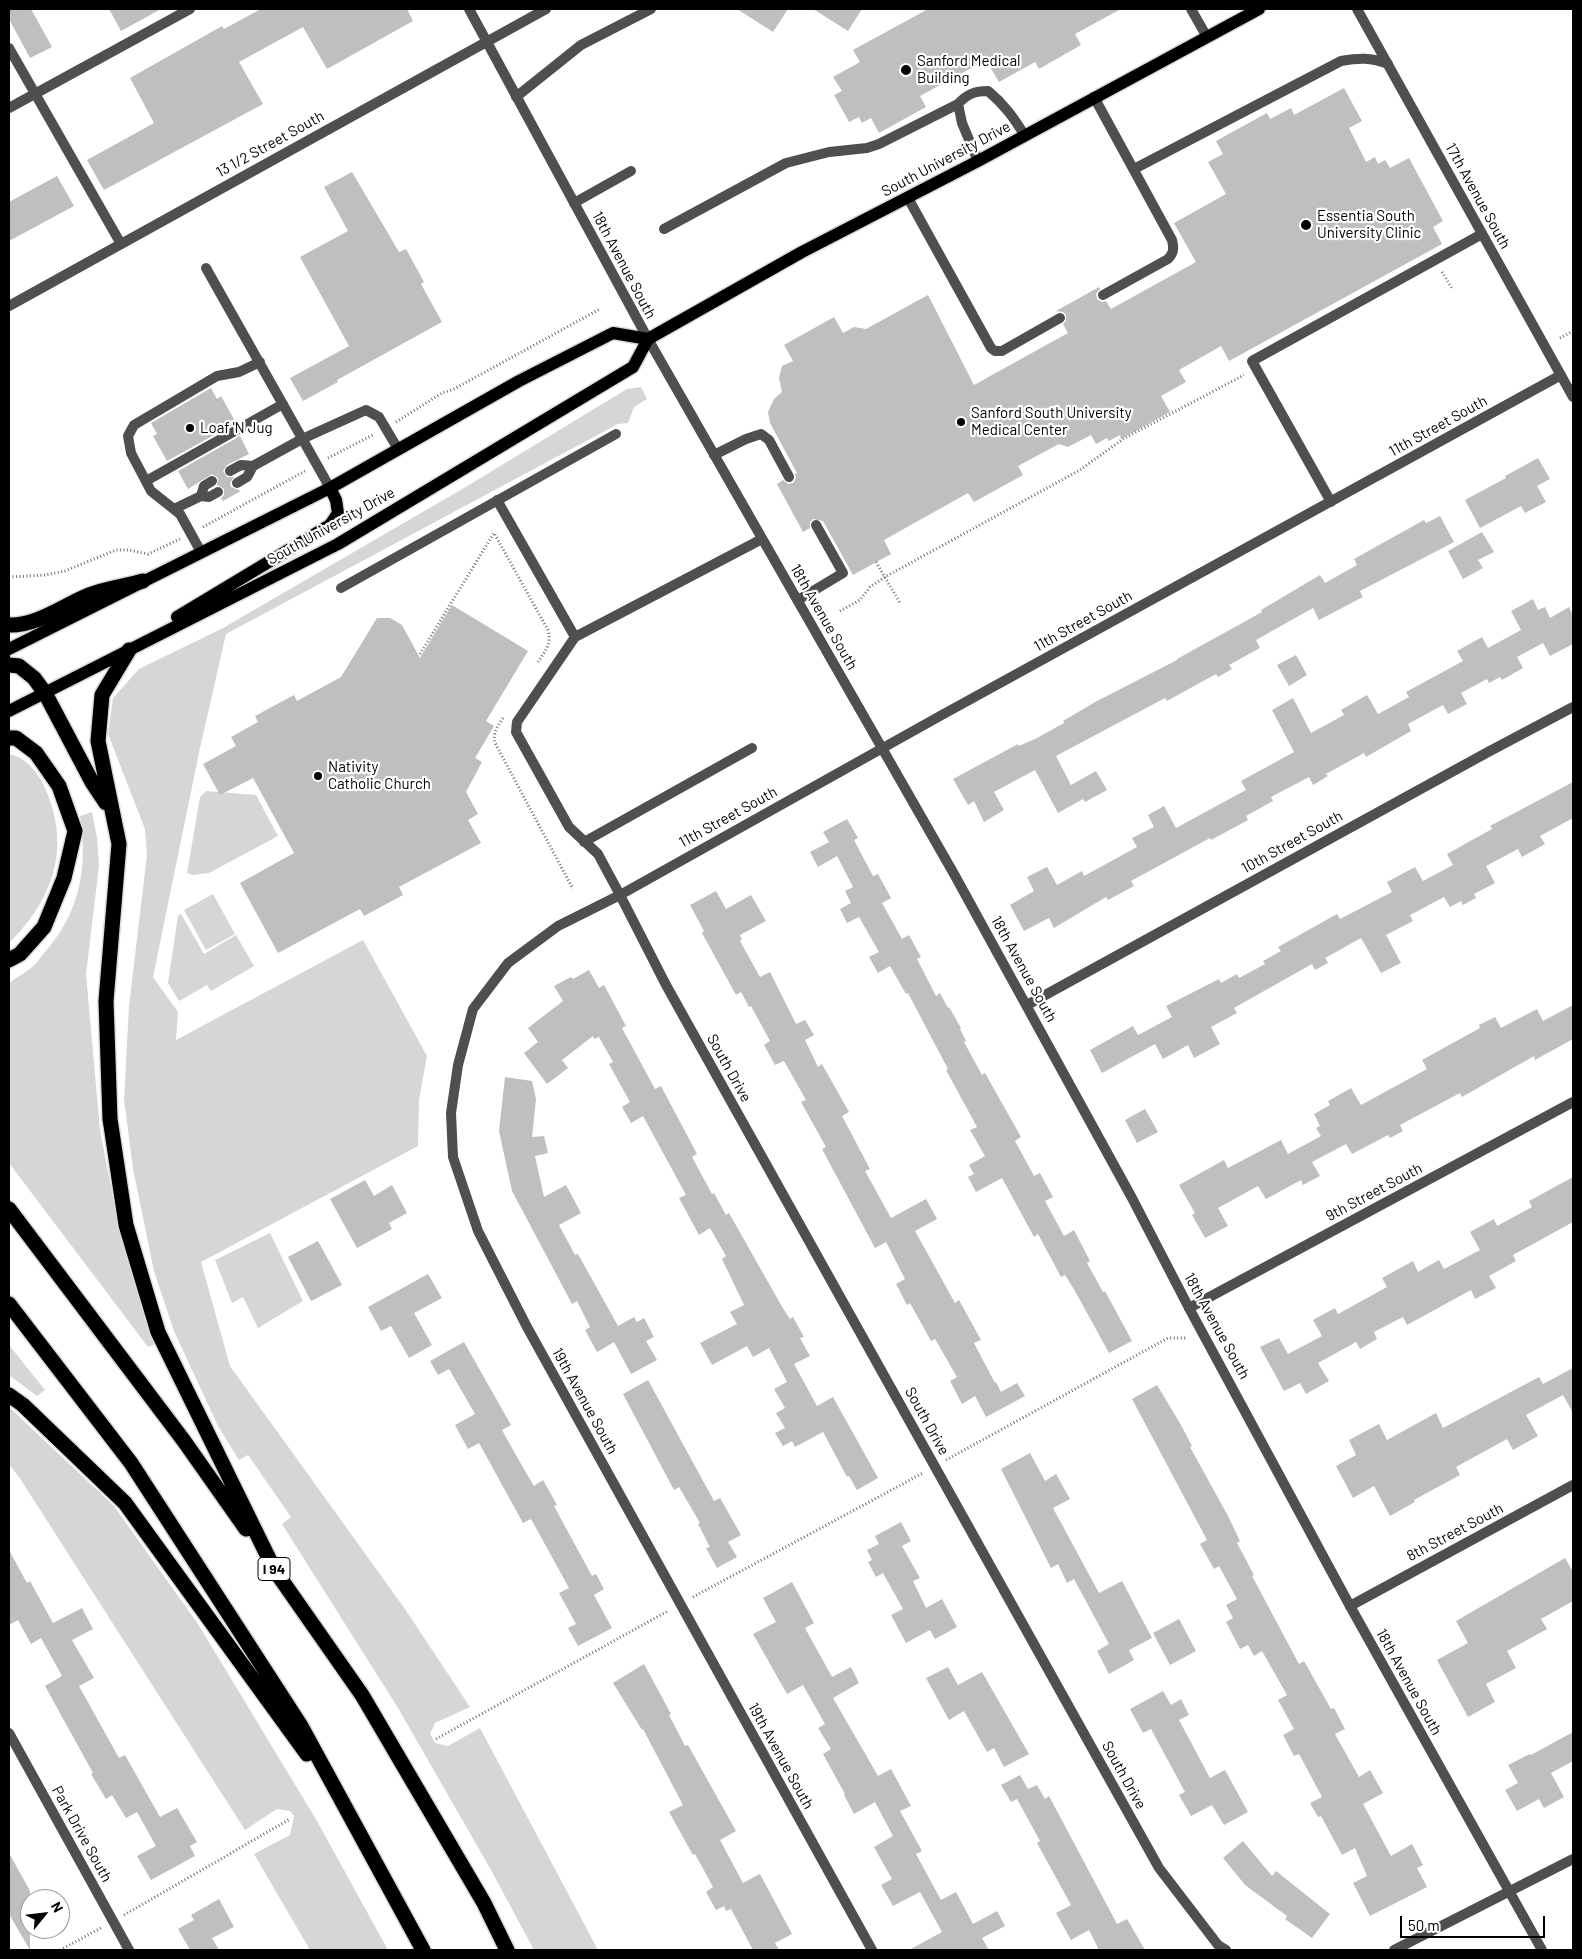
<!DOCTYPE html>
<html>
<head>
<meta charset="utf-8">
<style>
  body { margin:0 }
  #map { position:relative; width:1582px; height:1959px; overflow:hidden; background:#fff; font-family:Barlow,sans-serif }
  canvas { display:block }
  .frame { position:absolute; inset:0; border:10px solid #000; pointer-events:none }
  .north { position:absolute; left:20px; top:1889px; width:50px; height:50px; box-sizing:border-box; background:#fff; border:1px solid #999; border-radius:50%; rotate:61deg; font-size:14px; font-weight:700; line-height:20px; text-align:center; color:#000 }
  .north::after { content:''; display:block; margin:auto; width:18px; height:22px; background:#000; clip-path:polygon(50% 0,100% 100%,50% 72%,0 100%) }
  .scale { position:absolute; left:1400px; top:1916px; width:145px; height:22px; box-sizing:border-box; border:2px solid #000; border-top:0; padding-left:6px; font-size:15px; line-height:18px; white-space:nowrap; color:#000; -webkit-text-stroke:4px #fff; paint-order:stroke }
</style>
</head>
<body>
<div id="map">
<canvas width="1582" height="1959"></canvas>
<div class="frame"></div>
<div class="north">N</div>
<div class="scale">50 m</div>
</div>
<script>
const c = document.querySelector('canvas').getContext('2d');
c.lineJoin = 'round';
function fillPath(path, color) {
  c.fillStyle = color;
  c.fill(path, 'evenodd');
}
function strokePath(path, color, width, dash) {
  c.strokeStyle = color;
  c.lineWidth = width;
  c.lineCap = dash ? 'butt' : 'round';
  c.setLineDash(dash || []);
  c.stroke(path);
}
function drawText(font, color, halo, rows, align = 'center') {
  c.font = font + ' Barlow,sans-serif';
  c.lineWidth = 4.5;
  c.setLineDash([]);
  c.textBaseline = 'middle';
  c.strokeStyle = halo;
  c.fillStyle = color;
  for (const [text, x, y, turn = 0] of rows) {
    c.save();
    c.translate(x, y);
    c.rotate((+turn || 0) * Math.PI / 180);
    c.textAlign = isNaN(turn) ? turn : align;
    if (halo) c.strokeText(text, 0, 0);
    c.fillText(text, 0, 0);
    c.restore();
  }
}
fillPath(new Path2D(`
  M641 387 647 399 634 407 628 423 618 424 226 634 200 748 153 977 178 1012 176 1040 363 940 427 1056 419 1100 418 1146 201 1262 230 1366 405 1609 470 1707 435 1723 430 1734 435 1743 448 1746 480 1728 598 1950H534L491 1870 398 1708 282 1524 291 1517 248 1455 239 1460 218 1426 174 1331 154 1271 133 1169 124 1099 129 1006 147 855 145 829 108 734 113 698 139 669 223 628 464 488 627 389Z
  M9 754C25 757 38 772 44 786 72 846 54 899 9 943Z
  M206 791 256 795 278 836 209 873 193 875 187 873 200 797Z
  M92 812 97 838 99 866 86 974 100 1130 120 1234 141 1305 155 1344 148 1347 9 1163V983C16 978 25 973 31 968 36 964 40 958 44 953 80 913 88 868 80 816Z
  M213 894 235 934 206 950 184 910Z
  M181 914 204 954 236 935 254 966 211 991 207 985 179 1001 168 983 178 916Z
  M270 1233 303 1301 258 1328 243 1297 232 1303 215 1260Z
  M9 1345 45 1390 37 1396 9 1375Z
  M9 1407 114 1506 198 1624 317 1821 388 1950H310L254 1854 290 1835 294 1816 290 1811 277 1809 245 1830 19 1477 9 1464Z`), '#d6d6d6');
fillPath(new Path2D(`
  M9 9H31L52 47 30 58 9 19Z
  M109 9H161L121 31Z
  M261 9H407L413 21 327 69 303 27 239 62 263 104 104 190 87 160 154 123 130 78 222 26 224 29Z
  M737 9H788L773 32Z
  M813 9H862L848 31Z
  M928 9H1121L1075 34 1081 45 1039 69 1035 62 999 82 986 60 920 96 926 107 879 133 871 118 862 123 859 117 849 122 834 95 842 91 833 77 860 62 853 50Z
  M1344 88 1362 121 1349 128 1366 162 1375 157 1378 164 1385 160 1390 168 1409 158 1443 221 1433 227 1442 244 1229 361 1221 346 1179 370 1186 382 1161 396 1170 412 1121 439 1120 435 1109 441 1107 438 1096 444 1091 435 1068 447 1059 444 1018 466 1023 475 974 502 968 493 884 540 891 554 853 575 823 521 813 519 810 522V528L803 532 777 484 783 480 788 484 793 483 796 478 795 474 797 473 770 423 768 412 774 399 782 392 779 378 782 366 793 361 784 345 834 317 843 333 854 327 866 329 928 295 974 385 1068 333 1063 324 1066 321V315L1063 312 1056 311 1099 287 1100 289 1096 294 1097 299 1102 302 1106 301 1111 309 1196 262 1174 223 1226 194 1208 162 1223 154 1216 141 1267 113 1270 119 1291 108 1294 115Z
  M352 172 399 252 406 249 424 282 421 284 442 322 337 380 338 382 303 401 290 378 349 346 300 257 348 231 324 187Z
  M57 176 74 206 9 241V202Z
  M211 388 217 399 221 396 236 423 167 461 153 436 157 434 151 423Z
  M240 436 249 454 227 465 223 471 227 477H234L230 483 231 487 241 491 223 501 221 498 224 495V489L217 485 218 478 212 474 188 489 178 471Z
  M1538 458 1550 479 1537 486 1546 502 1525 513 1521 506 1480 528 1465 500 1506 478 1505 476Z
  M1440 516 1454 542 1360 591 1363 597 1319 620 1313 608 1256 640 1260 648 1229 665 1232 669 1218 677 1216 674 1167 701 1165 698 1056 756 1071 785 1096 771 1107 790 1085 802 1083 799 1058 813 1035 770 994 792 1004 810 984 822 974 801 968 805 953 779 1018 744 1019 746 1037 738 1064 723 1063 721 1097 701 1177 660V659L1262 612 1261 610 1320 575 1325 583 1357 565 1354 559 1424 520 1426 523Z
  M1482 532 1494 552 1478 560 1483 568 1463 579 1448 551Z
  M1533 599 1538 610 1545 607 1550 618 1569 607 1573 616V644L1550 656 1543 643 1517 657 1523 668 1502 680 1500 677 1489 683 1487 679 1461 693 1467 704 1448 714 1443 705 1408 724 1411 731 1366 757 1364 753 1326 774 1328 776 1313 785 1309 777 1271 797 1273 801 1246 816 1248 820 1211 840 1210 838 1131 881 1134 886 1108 900 1106 897 1054 928 1049 918 1024 931 1010 905 1034 891 1027 877 1047 867 1057 885 1082 871 1084 876 1137 847 1132 838 1154 827 1148 815 1164 806 1176 828 1246 790 1241 781 1294 752 1272 710 1293 698 1311 733 1344 715 1341 710 1367 695 1378 714 1409 697 1406 692 1463 661 1457 651 1482 637 1488 648 1521 630 1511 611Z
  M452 605 528 651 486 721 494 726 475 758 482 762 466 792 478 814 468 820 481 843 399 887 403 895 364 916 360 909 278 953 240 883 294 853 253 778 220 795 203 764 236 746 231 737 258 722 255 716 294 695 297 701 341 677 377 618H390L402 625 420 658Z
  M1296 655 1307 675 1289 686 1277 665Z
  M1573 782V818L1540 836 1545 844 1522 857 1518 849 1486 866 1495 883 1474 894 1476 898 1463 905 1461 901 1450 907 1444 897 1410 915 1413 921 1386 935 1401 963 1381 973 1361 938 1325 958 1328 963 1315 970 1312 964 1234 1008 1237 1013 1211 1027 1220 1044 1194 1058 1188 1045 1163 1059 1155 1044 1102 1073 1090 1050 1133 1026 1138 1035 1172 1017 1166 1006 1219 979 1221 983 1237 974 1239 978 1265 964 1263 961 1281 951 1278 947 1337 914 1340 919 1392 892 1387 882 1415 867 1423 881 1453 865 1447 854 1492 829 1490 826Z
  M847 819 858 838 854 840 873 876 878 874 891 898 882 903 902 939 909 935 921 957 917 959 936 996 940 993 948 1008 949 1007 961 1028 960 1029 966 1041 964 1042 982 1075 985 1073 1021 1137 1015 1141 1034 1176 1040 1173 1053 1197 1045 1201 1064 1236 1074 1230 1090 1261 1087 1263 1103 1292 1105 1291 1132 1341 1109 1353 1075 1291 1065 1275 1061 1277 1038 1234 1034 1237 1002 1178 976 1192 968 1177 974 1174 969 1165 985 1156 970 1130 977 1127 946 1070 948 1069 908 993 906 994 890 966 878 973 869 957 879 952 859 917 847 923 840 909 851 903 845 891 853 887 837 856 818 867 810 852 829 842 823 832Z
  M716 891 726 909 751 895 766 921 740 935 742 940 740 941 760 977 770 972 796 1024 805 1020 814 1035 805 1040 818 1067 822 1064 849 1112 842 1116 870 1169 865 1171 891 1218 926 1199 937 1219 915 1231 955 1303 959 1300 981 1340 974 1343 995 1383 996 1382 1001 1392 1017 1383 1025 1396 986 1417 975 1396 962 1404 950 1381 957 1377 935 1339 931 1341 910 1303 907 1305 896 1284 905 1279 886 1242 875 1248 822 1149 826 1147 801 1102 806 1100 784 1061 775 1065 764 1045 770 1041 751 1006 749 1007 741 992 736 995 702 933 704 931 690 905Z
  M589 970 599 988 604 985 626 1026 622 1028 655 1089 661 1086 697 1154 692 1157 712 1194 714 1193 726 1215 729 1213 781 1305 790 1319 793 1317 804 1337 800 1338 810 1356 794 1364 817 1406 833 1397 878 1478 857 1490 849 1476 847 1477 823 1432 795 1447 792 1441 783 1446 775 1433 785 1428 776 1413 785 1408 774 1389 787 1382 769 1348 753 1357 747 1346 712 1365 700 1343 737 1324 730 1312 744 1305 722 1259 726 1256 710 1228 699 1235 679 1198 686 1195 643 1116 631 1123 622 1107 630 1102 609 1064 613 1062 599 1037 594 1039 593 1036 562 1060 568 1068 547 1084 524 1053 538 1042 528 1028 563 1001 554 986 571 977 573 979Z
  M1573 1005V1039L1535 1060 1534 1056 1462 1097 1460 1093 1400 1125 1403 1131 1390 1138 1388 1135 1352 1154 1346 1144 1312 1162 1320 1176 1303 1185 1301 1180 1266 1199 1258 1186 1218 1208 1228 1226 1205 1238 1192 1215 1195 1213 1179 1185 1224 1160 1228 1168 1281 1140 1288 1154 1321 1136 1316 1128 1320 1126 1314 1114 1330 1105 1328 1101 1351 1088 1361 1105 1427 1069 1422 1060 1480 1028 1479 1025 1495 1017 1501 1028 1537 1009 1543 1021Z
  M505 1077 532 1081 536 1099 532 1137 544 1136 548 1153 535 1156 544 1197 566 1185 581 1213 559 1225 575 1255 578 1254 618 1326 634 1317 637 1322 644 1318 654 1337 646 1341 657 1360 631 1374 614 1342 597 1352 585 1330 590 1327 577 1301 572 1304 512 1191 499 1131Z
  M1145 1109 1158 1132 1137 1143 1125 1120Z
  M1573 1177V1222L1513 1255 1516 1261 1489 1276 1496 1288 1475 1299 1471 1290 1407 1325 1403 1317 1374 1332 1377 1339 1360 1349 1356 1342 1318 1363 1329 1381 1306 1394 1300 1383 1284 1391 1260 1347 1279 1338 1288 1354 1322 1336 1313 1320 1335 1308 1338 1314 1387 1287 1382 1278 1413 1261 1418 1272 1439 1260 1444 1269 1480 1250 1470 1232 1494 1219 1497 1226 1532 1207 1529 1201Z
  M365 1180 374 1196 392 1185 407 1213 389 1223 392 1229 357 1248 330 1199Z
  M318 1241 342 1285 311 1301 288 1257Z
  M428 1274 442 1298 414 1313 432 1345 409 1358 391 1326 381 1331 368 1307Z
  M464 1342 511 1425 502 1430 521 1464 534 1486 543 1480 557 1505 554 1506 592 1576 596 1574 604 1589 594 1595 612 1628 578 1646 568 1628 576 1624 559 1593 569 1588 531 1519 523 1523 479 1443 468 1449 455 1425 475 1414 449 1369 438 1375 430 1361Z
  M1573 1368V1413L1563 1395 1526 1415 1538 1436 1513 1450 1507 1439 1456 1467 1460 1475 1414 1500 1415 1502 1390 1516 1374 1486 1353 1498 1336 1466 1356 1455 1349 1440 1379 1424 1387 1440 1436 1413 1443 1428 1539 1377 1543 1384Z
  M648 1380 714 1501 720 1498 741 1535 728 1542 737 1557 717 1568 706 1548 710 1547 698 1524 700 1523 679 1487 674 1490 623 1394Z
  M1157 1385 1181 1425 1192 1446 1190 1447 1228 1516 1240 1541 1237 1543 1254 1575 1252 1576 1299 1664 1304 1661 1331 1709 1334 1708 1345 1729 1335 1734 1359 1777 1370 1770 1383 1793 1363 1804 1391 1856 1412 1844 1423 1865 1417 1868 1427 1887 1370 1916 1353 1883 1367 1876 1355 1848 1342 1855 1321 1816 1318 1817 1310 1803 1322 1797 1299 1754 1294 1756 1283 1735 1294 1729 1278 1700 1287 1695 1262 1651 1254 1656 1248 1645 1240 1649 1226 1622 1233 1618 1226 1605 1237 1599 1219 1566 1214 1569 1200 1544 1207 1540 1132 1399Z
  M1030 1453 1045 1481 1056 1474 1070 1499 1053 1508 1099 1593 1122 1581 1152 1638 1129 1650 1134 1660 1109 1674 1097 1651 1109 1644 1074 1579 1067 1583 1058 1564 1051 1568 1001 1469Z
  M901 1522 911 1541 902 1546 920 1578 913 1581 926 1608 942 1599 957 1627 935 1639 930 1630 906 1643 891 1615 903 1609 883 1573 876 1577 868 1562 872 1560 867 1550 879 1544 875 1536Z
  M9 1550 27 1583 30 1581 53 1623 82 1608 93 1629 72 1640 94 1678 79 1686 119 1758 125 1755 160 1817 177 1808 197 1842 190 1846 195 1856 151 1880 137 1856 156 1846 137 1812 126 1818 112 1795 106 1799 91 1774 93 1773 45 1686 62 1676 41 1638 31 1644 18 1620 9 1625Z
  M1565 1558 1573 1572V1601L1541 1619 1547 1629 1507 1651 1516 1668 1486 1684 1495 1702 1468 1717 1437 1660 1468 1643 1456 1621Z
  M792 1582 814 1623 805 1628 832 1677 851 1667 859 1683 833 1698 878 1776 891 1769 911 1806 900 1811 922 1851 916 1854 941 1900 956 1892 973 1924 997 1911 1005 1926 982 1938 989 1950H909L942 1932 920 1892 893 1906 881 1885 892 1879 874 1847 893 1836 875 1802 854 1814 844 1795 845 1794 823 1754 831 1749 818 1728 825 1724 803 1685 787 1694 753 1634 776 1622 763 1598Z
  M1179 1619 1196 1651 1170 1665 1153 1633Z
  M644 1664 671 1714 669 1715 685 1746 688 1745 736 1831 720 1840 743 1883 760 1874 792 1934 775 1943 779 1950H753L731 1909 726 1911 724 1906 716 1910 706 1892 713 1887 695 1854 693 1855 669 1812 683 1805 643 1729 642 1730 613 1683Z
  M948 1667 958 1685 982 1672 1029 1754 1004 1767 994 1748 987 1752 964 1711 949 1720 926 1678Z
  M1163 1691 1171 1705 1181 1699 1189 1715 1179 1720 1210 1778 1225 1770 1248 1812 1224 1825 1212 1805 1191 1816 1179 1795 1185 1792 1151 1729 1143 1733 1130 1709Z
  M1573 1732V1761L1551 1773 1564 1797 1544 1808 1539 1799 1517 1811 1505 1790 1518 1783 1508 1765 1530 1754 1531 1755Z
  M1020 1775 1028 1789 1037 1785 1045 1799 1049 1796 1117 1924 1127 1919 1145 1950H1099L1089 1930 1071 1940 1056 1913 1071 1905 1037 1843 1040 1841 1017 1799 1011 1802 1001 1785Z
  M1243 1841 1272 1876 1276 1871 1330 1914 1312 1938 1285 1919 1287 1916 1245 1885 1223 1858Z
  M9 1853 30 1891V1950L9 1914Z
  M219 1899 234 1927 212 1938 219 1950H190L178 1929 194 1920 191 1915Z`), '#bfbfbf');
const primary = new Path2D(`
  M177 617 330 525 338 513 336 500 330 488
  M9 649 330 488 519 381 613 333 648 339
  M9 711 338 544 633 367 648 339 802 252 978 161 1259 9`);
const motorway = new Path2D(`
  M9 625C37 626 64 605 89 595 106 588 126 586 143 581
  M129 650 102 695 98 741 119 844 106 1001 110 1119 126 1225 158 1332 274 1569
  M9 665 19 666 34 678 45 693 92 782 106 803
  M9 738H16L36 753 59 786 75 831 64 878 44 927 20 954 9 960
  M9 1209 184 1441 246 1529
  M9 1304 131 1463 301 1726 423 1950
  M9 1395 23 1405 125 1503 307 1754
  M269 1562 362 1695 484 1903 507 1950`);
strokePath(primary, '#dbdbdb', 15);
strokePath(motorway, '#dbdbdb', 18);
strokePath(new Path2D(`
  M1442 272 1453 290
  M1560 338 1573 331
  M396 422 442 393 454 389 600 309
  M328 458 373 435
  M203 527 305 471
  M876 562 900 603
  M9 577 45 575 65 571 116 550H129L148 554 180 539
  M840 611 860 600 870 587 885 577 1080 470 1123 439 1244 375
  M420 654 494 533 548 630C552 644 545 651 538 662
  M503 718C497 727 493 733 495 743L573 889
  M946 1460 1168 1338H1186
  M693 1597 923 1473
  M436 1739 668 1611
  M124 1915 290 1819
  M60 1950 101 1928`), '#717171', 3, [1, 2.5]);
strokePath(new Path2D(`
  M1191 9 1207 37
  M9 48 121 244
  M516 97 581 45 651 9
  M1094 97 1172 240C1174 248 1174 253 1168 259L1103 295
  M9 108 190 9
  M978 161 962 123 958 104C967 94 975 91 988 91 1004 104 1014 118 1025 136
  M1134 169 1341 61C1358 58 1371 57 1388 64
  M908 198 991 348 995 351H1002L1060 318
  M574 203 631 171
  M664 229 786 163 829 152 867 148 879 144 958 104
  M206 268 330 488
  M714 455 746 439 761 434 769 440 789 477
  M253 466 302 439 366 410 379 417 398 449
  M230 471 241 465 253 466 247 477 237 483
  M146 481 283 404
  M212 481 204 486 201 496 209 497 218 492
  M497 500 575 637
  M1331 502 1252 361 1482 234
  M174 509 201 496
  M201 552 180 514 151 491 131 453 128 436 134 425 217 376 239 372 260 362
  M341 588 616 434
  M798 600 843 573 816 525
  M584 842 752 748
  M620 895 598 854 569 827 516 732 517 722 575 637 762 539`), '#4f4f4f', 10);
strokePath(new Path2D(`
  M469 9 648 339
  M1357 9 1573 397
  M9 306 546 9
  M620 895 666 985 1159 1868 1218 1945 1226 1950
  M1027 1005 1488 752 1573 707
  M1189 1308 1573 1102
  M1350 1606 1573 1485
  M9 1733 129 1950
  M872 1950 527 1327 478 1231 453 1157 451 1113 458 1065 473 1009 508 963 558 926 620 895 940 716 1561 375
  M1394 1950 1573 1859`), '#4f4f4f', 10);
strokePath(new Path2D(`
  M648 339 954 874 1132 1198 1189 1308 1350 1606 1542 1950`), '#4f4f4f', 10);
strokePath(primary, '#000', 12);
strokePath(motorway, '#000', 15);
for (const [x, y, r, color] of [
  [906,70,6,"#000"],
  [1306,225,6,"#000"],
  [961,422,5,"#000"],
  [190,428,5,"#000"],
  [318,776,5,"#000"]
]) {
  const dot = new Path2D();
  dot.arc(x, y, r, 0, 2 * Math.PI);
  c.fillStyle = color;
  c.fill(dot);
  strokePath(dot, '#fff', 2);
}
for (const [x, y, w] of [
  [274,1569,32]
]) {
  const box = new Path2D();
  box.roundRect(x - w / 2, y - 11.5, w, 23, 4);
  c.fillStyle = '#fff';
  c.fill(box);
  strokePath(box, '#000', 1);
}
drawText('bold 14px', '#000', null, [
  ["I 94",274,1569]
]);
drawText('15px', '#000', '#fff', [
  ["Sanford Medical",917,61],
  ["Building",917,78],
  ["Essentia South",1317,216],
  ["University Clinic",1317,233],
  ["Sanford South University",971,413],
  ["Medical Center",971,430],
  ["Loaf 'N Jug",200,428],
  ["Nativity",328,767],
  ["Catholic Church",328,784]
], 'left');
drawText('15px', '#000', '#fff', [
  ["13 1/2 Street South",270,144,-29],
  ["South University Drive",946,159,-28],
  ["17th Avenue South",1478,196,61],
  ["18th Avenue South",624,265,62],
  ["11th Street South",1438,426,-29],
  ["South University Drive",331,526,-29],
  ["18th Avenue South",824,617,60],
  ["11th Street South",1083,621,-29],
  ["11th Street South",728,817,-29],
  ["10th Street South",1292,842,-29],
  ["18th Avenue South",1024,969,61],
  ["South Drive",729,1068,61],
  ["9th Street South",1374,1192,-28],
  ["18th Avenue South",1217,1326,61],
  ["19th Avenue South",585,1401,61],
  ["South Drive",927,1421,61],
  ["8th Street South",1455,1532,-28],
  ["18th Avenue South",1409,1682,61],
  ["19th Avenue South",781,1756,61],
  ["South Drive",1124,1775,61],
  ["Park Drive South",82,1834,61]
]);
</script>
</body>
</html>
